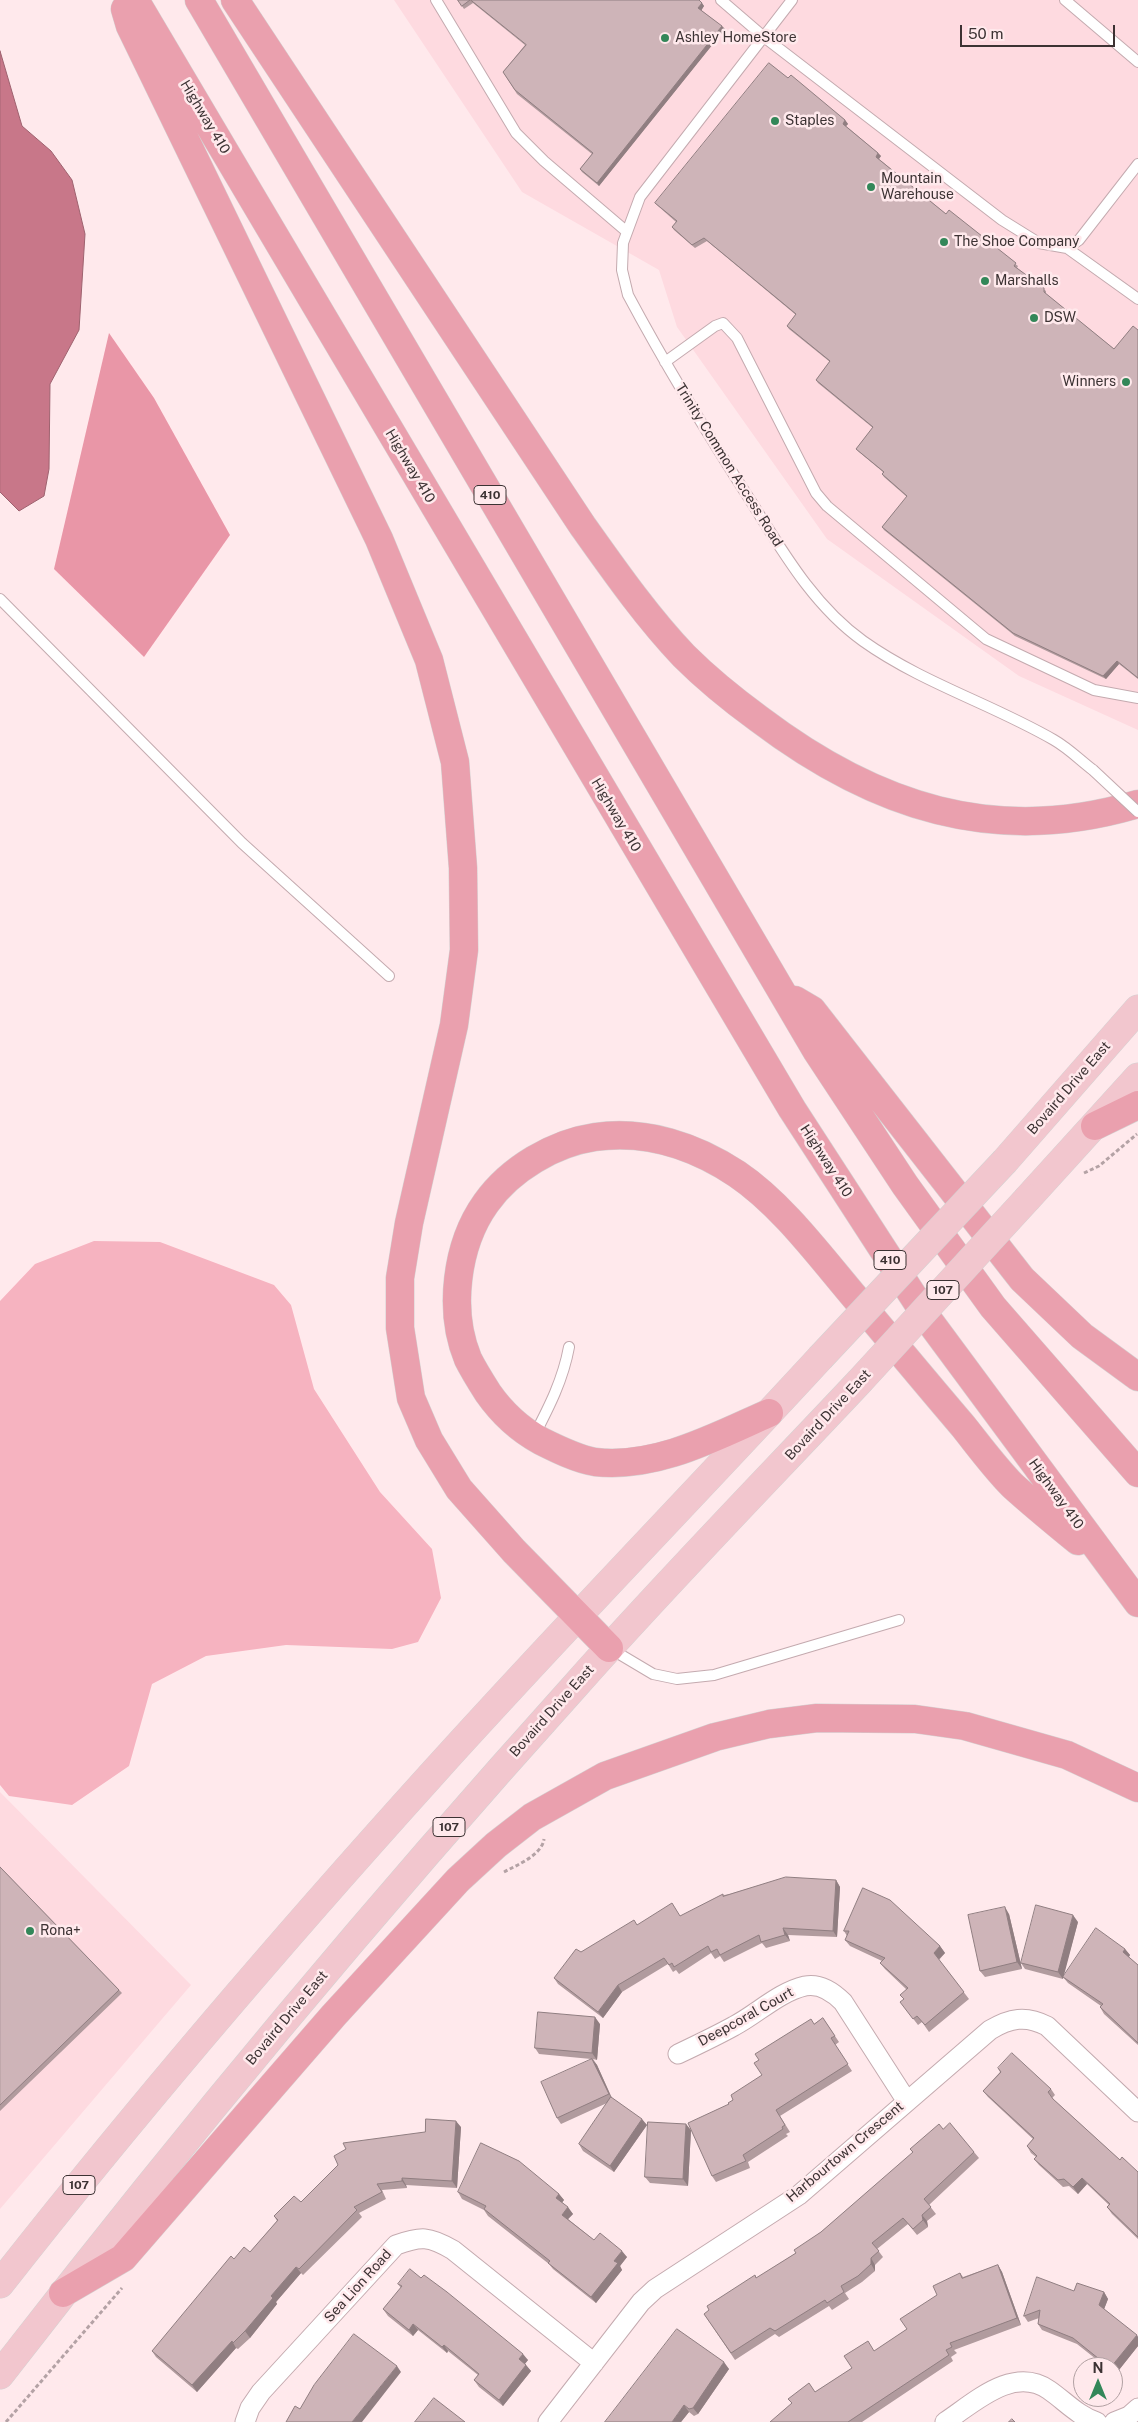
<!DOCTYPE html>
<html>
<head>
<meta charset="utf-8">
<style>
  body { margin:0 }
  #map { position:relative; width:1138px; height:2422px; overflow:hidden; background:#ffe9ec; font-family:"Public Sans",sans-serif }
  canvas { display:block }
  .north { position:absolute; left:1073px; top:2357px; width:50px; height:50px; box-sizing:border-box; background:#ffe9ec; border:1px solid #b1a0a2; border-radius:50%; rotate:0deg; font-size:14px; font-weight:700; line-height:20px; text-align:center; color:#3c3233 }
  .north::after { content:''; display:block; margin:auto; width:18px; height:22px; background:#338759; clip-path:polygon(50% 0,100% 100%,50% 72%,0 100%) }
  .scale { position:absolute; left:960px; top:25px; width:155px; height:22px; box-sizing:border-box; border:2px solid #3c3233; border-top:0; padding-left:6px; font-size:15px; line-height:18px; white-space:nowrap; color:#3c3233; -webkit-text-stroke:4px #ffe9ec; paint-order:stroke }
</style>
</head>
<body>
<div id="map">
<canvas width="1138" height="2422"></canvas>
<div class="north">N</div>
<div class="scale">50 m</div>
</div>
<script>
const c = document.querySelector('canvas').getContext('2d');
c.lineJoin = 'round';
function fillPath(path, color) {
  c.fillStyle = color;
  c.fill(path, 'evenodd');
}
function strokePath(path, color, width, dash) {
  c.strokeStyle = color;
  c.lineWidth = width;
  c.lineCap = dash ? 'butt' : 'round';
  c.setLineDash(dash || []);
  c.stroke(path);
}
function drawText(font, color, halo, rows, align = 'center') {
  c.font = font + ' "Public Sans",sans-serif';
  c.lineWidth = 5;
  c.setLineDash([]);
  c.textBaseline = 'middle';
  c.strokeStyle = halo;
  c.fillStyle = color;
  for (const [text, x, y, turn = 0] of rows) {
    c.save();
    c.translate(x, y);
    c.rotate((+turn || 0) * Math.PI / 180);
    c.textAlign = isNaN(turn) ? turn : align;
    if (halo) c.strokeText(text, 0, 0);
    c.fillText(text, 0, 0);
    c.restore();
  }
}
fillPath(new Path2D(`
  M394 0H1138V730L1019 676 827 539 677 327 659 270 522 192Z
  M0 1792 191 1985 0 2209Z`), '#fedae0');
fillPath(new Path2D(`
  M94 1241 160 1242 274 1285 291 1305 314 1389 380 1492 432 1549 441 1598 418 1642 392 1649 286 1645 206 1656 152 1684 129 1766 72 1805 9 1796 0 1785V1301L35 1264Z`), '#f6b3c0');
fillPath(new Path2D(`
  M109 333 154 398 230 535 144 657 54 569Z`), '#e996a7');
const water = new Path2D(`
  M0 51 22 126 51 151 72 180 85 234 79 330 50 384 49 469 44 496 19 511 0 492Z`);
fillPath(water, '#c87789');
strokePath(water, '#9e626f', 1);
const service = new Path2D(`
  M436 0 516 133 544 161 626 231
  M721 0 764 37 1002 220 1039 243 1067 248 1138 299
  M792 0 640 197 623 243 622 270 628 295C666 366 708 435 752 503 783 552 814 606 863 641 922 683 992 704 1054 740 1068 748 1080 760 1093 770
  M1065 0 1138 62
  M1067 248 1079 240 1138 164
  M665 362 715 326 723 323 737 338 816 493 827 506 986 639 1094 690 1138 698
  M0 599 242 843 389 976
  M534 1436C549 1407 563 1380 569 1347
  M611 1649 653 1674 677 1679 714 1675 899 1620`);
const minor = new Path2D(`
  M678 2054C697 2045 716 2036 734 2026 757 2014 779 1992 805 1986 820 1983 833 1992 843 2002L906 2100
  M245 2422 250 2408 261 2392 396 2245C421 2236 429 2236 453 2250L594 2363
  M548 2422 641 2302 655 2289 799 2195 990 2030C1010 2018 1026 2015 1047 2026L1138 2112
  M945 2422C974 2403 1013 2365 1049 2390 1065 2401 1078 2416 1097 2422
  M1114 2422 1129 2416 1138 2408`);
const primary = new Path2D(`
  M1005 1161 1138 1009
  M1028 1198 1138 1077
  M0 2284C138 2108 284 1938 434 1772 560 1632 692 1497 820 1358
  M0 2375C183 2138 375 1908 575 1686 667 1582 764 1483 859 1382`);
const motorway = new Path2D(`
  M135 0 792 1109 930 1322 1138 1603
  M199 0 816 1050 905 1185 993 1307 1138 1473
  M235 0 582 525C614 570 646 616 684 656 707 679 733 700 759 719 874 806 995 847 1138 804
  M125 9 130 26 379 539 429 660 455 762 463 868 464 950 454 1025 409 1223 400 1278V1328L411 1398 429 1440 459 1489 514 1551 609 1648
  M795 1000 812 1010 1022 1279 1082 1336 1138 1377
  M1095 1126 1138 1105
  M769 1413C715 1437 656 1469 595 1462 577 1459 557 1449 541 1441 519 1429 502 1413 488 1393 481 1382 474 1371 468 1359 448 1311 456 1245 486 1203 510 1169 554 1143 595 1137 646 1130 695 1146 737 1174 783 1205 822 1259 858 1301 893 1343 928 1385 963 1426 979 1446 995 1468 1013 1486 1034 1505 1056 1523 1078 1541
  M63 2293 123 2258 334 2015 458 1880 496 1845 532 1817 605 1776 715 1737 769 1724 817 1718 915 1719 965 1726 1067 1755 1138 1788`);
strokePath(service, '#c4aaaf', 12);
strokePath(minor, '#c4aaaf', 21);
strokePath(primary, '#d4d2d2', 29);
strokePath(motorway, '#d4d2d2', 29);
strokePath(new Path2D(`
  M1084 1173 1099 1166 1137 1134
  M504 1872C517 1865 542 1855 544 1839
  M6 2422 122 2288`), '#b4a2a5', 3, [4, 2.5]);
strokePath(service, '#fff', 10);
strokePath(minor, '#fff', 19);
strokePath(primary, '#f2c6ce', 28);
strokePath(motorway, '#eaa0ae', 28);
const serviceBridge = new Path2D(`
  M1093 770 1138 812`);
const primaryBridge = new Path2D(`
  M820 1358 1005 1161
  M859 1382 1028 1198`);
strokePath(serviceBridge, '#c4aaaf', 12, []);
strokePath(primaryBridge, '#d4d2d2', 29, []);
strokePath(serviceBridge, '#fff', 10);
strokePath(primaryBridge, '#f2c6ce', 28);
fillPath(new Path2D(`
  M458 0H699L704 6 701 10 725 29 599 186 582 172 580 169 592 154 517 94 503 72 525 45 473 3 464 9Z
  M788 78 845 120 848 124 846 126 878 153 881 156 879 159 946 214 1018 266 1017 268 1046 291V294L1114 349 1138 330V679L1119 664 1106 679 1015 636 884 530 882 527 907 497 884 477 882 474 883 472 859 452 856 449 873 428 818 383 816 380 830 362 789 329 787 326 796 315 707 241 695 248 674 230 672 227 676 222 658 206 655 203Z
  M0 1867 122 1993 0 2111Z
  M836 1880 840 1887 837 1937 788 1935 790 1941 766 1948 762 1943 724 1962 720 1956 715 1959 711 1953 679 1974 676 1970 673 1972 668 1964 622 1992 603 2018 558 1984 554 1978 581 1952 637 1925 681 1916 724 1895Z
  M863 1888 940 1946 945 1953 939 1960 969 1999 929 2032 922 2022 918 2025 905 2008 904 1999 906 1989 885 1969 880 1963 882 1961 850 1946 845 1940 847 1936 844 1931Z
  M1009 1914 1022 1969 985 1977 980 1971Z
  M1078 1922 1063 1976 1125 1949 1130 1955 1129 1957 1138 1965V2045L1104 2014 1100 2007 1101 2006 1068 1983 1063 1977V1979L1025 1969 1021 1963Z
  M823 2018 839 2042 835 2045 852 2071 780 2116 790 2132 786 2134 788 2136 748 2162 750 2168 716 2182 712 2176 729 2104 733 2100 762 2075 759 2060Z
  M600 2024 597 2060 593 2059 597 2065 612 2098 647 2125 614 2172 583 2151 579 2144 607 2103 561 2124 557 2118 591 2059 539 2054 535 2048Z
  M998 2068 1051 2089 1055 2095 1052 2098 1120 2160 1138 2172V2239L1112 2214 1107 2207 1109 2205 1087 2184 1078 2194 1069 2186 1063 2187 1039 2165 1034 2159 1036 2157 1031 2153 1027 2146 1033 2139 988 2097 983 2091 1000 2072Z
  M461 2127 457 2188 406 2185 407 2188 382 2190 386 2199 359 2213 362 2217 303 2275 301 2273 276 2302 277 2304 250 2338 238 2349 236 2348 197 2392 156 2357 152 2351 234 2259 250 2252 277 2221 274 2216 301 2202Z
  M943 2129 974 2152 979 2158 929 2205 936 2214 927 2221 928 2227 917 2235 908 2224 877 2249 883 2257 875 2265V2271L862 2282 845 2293 849 2299 832 2310 829 2306 779 2337 775 2334 735 2360 704 2314 757 2278 796 2253 821 2232 913 2153 910 2149Z
  M691 2130 688 2186 650 2183 645 2177Z
  M458 2192 559 2194 564 2200 562 2202 573 2214 568 2219 594 2240 627 2257 620 2266 622 2270 596 2303 553 2269 549 2264 488 2216 484 2210 462 2199Z
  M998 2265 1002 2272 1021 2325 954 2350 957 2353 951 2357 953 2361 862 2422H770L852 2368 875 2351 907 2329 937 2295 960 2273 963 2277Z
  M398 2284 528 2360 525 2364 531 2371 503 2406 479 2387 474 2380 478 2375 448 2351 447 2353 418 2330 413 2336 388 2316 383 2309 401 2288Z
  M1074 2291 1104 2292 1108 2299 1104 2309 1138 2337V2346L1115 2375 1113 2373V2367H1106L1077 2344 1042 2330 1038 2324 1039 2318 1028 2322 1024 2316Z
  M677 2329 729 2369 698 2414 694 2416 689 2412 681 2422Z`), '#b19b9e');
fillPath(new Path2D(`
  M702 3 704 6 701 11 698 8Z
  M722 26 725 29 599 186 597 183Z
  M845 120 848 124 845 127 843 124Z
  M878 153 881 156 878 160 876 157Z
  M1117 661 1119 664 1106 679 1103 676Z
  M836 1880 840 1887 837 1937 833 1931Z
  M1005 1907 1009 1914 1022 1969 1017 1962Z
  M1073 1915 1078 1922 1063 1979 1058 1972Z
  M783 1928 788 1935 790 1941 785 1935Z
  M940 1946 945 1953 938 1960 934 1953Z
  M1125 1949 1130 1955 1128 1958 1123 1952Z
  M618 1985 622 1992 603 2018 598 2012Z
  M595 2017 600 2024 597 2060 592 2053Z
  M592 2059 597 2065 613 2101 609 2094Z
  M642 2119 647 2125 614 2172 610 2166Z
  M456 2121 461 2127 457 2188 452 2181Z
  M686 2124 691 2130 688 2186 683 2179Z
  M402 2178 406 2185 407 2188 402 2181Z
  M1082 2178 1087 2184 1078 2194 1073 2187Z
  M559 2194 564 2200 561 2204 556 2198Z
  M568 2207 573 2214 566 2221 562 2215Z
  M922 2215 927 2221 928 2227 923 2220Z
  M622 2251 627 2257 620 2266 622 2270 596 2303 591 2297 614 2261Z
  M871 2258 875 2265V2271L871 2264Z
  M998 2265 1002 2272 1021 2325 1017 2318Z
  M296 2267 301 2273 276 2302 277 2304 250 2338 245 2331 271 2296Z
  M1104 2292 1108 2299 1103 2312 1099 2305Z
  M413 2324 418 2330 413 2336 409 2330Z
  M1137 2335 1138 2337V2346L1115 2375 1113 2372V2367H1111Z
  M232 2341 236 2348 197 2392 192 2385Z
  M444 2345 448 2351 447 2353 442 2347Z
  M523 2354 528 2360 523 2366 519 2359Z
  M724 2362 729 2369 698 2414 693 2408Z
  M526 2365 531 2371 503 2406 499 2400Z
  M397 2366 401 2372 362 2422H352Z
  M684 2405 689 2412 681 2422H672Z`), '#907e81');
const building = new Path2D(`
  M458 0H470L462 6Z
  M471 0H699L702 3 698 8 722 26 597 183 580 169 593 153 515 90 503 72 526 45Z
  M769 63 788 78 791 75 845 120 843 124 878 153 876 157 946 214 949 210 1016 263 1014 266 1044 288V292L1114 349 1133 326 1138 330V678L1117 661 1103 676 1013 633 882 527 907 496 882 474 884 472 856 449 873 427 816 380 830 361 787 326 796 314 704 238 692 245 672 227 677 221 655 203Z
  M0 1867 119 1990 0 2105Z
  M786 1877 836 1880 833 1931 783 1928 785 1935 761 1942 759 1935 720 1955 717 1949 711 1952 708 1946 674 1967 672 1963 669 1965 664 1958 618 1985 598 2012 554 1978 576 1949 581 1952 634 1920 637 1925 672 1903 680 1916 723 1894V1896Z
  M863 1888 890 1900 940 1946 934 1953 964 1992 925 2025 917 2016 913 2019 900 2002 904 1999 900 1995 908 1988 880 1963 885 1958 845 1940 849 1931H844Z
  M1036 1905 1073 1915 1058 1972 1021 1963Z
  M1005 1907 1017 1962 980 1971 968 1915Z
  M1096 1928 1125 1949 1123 1952 1138 1965V2043L1100 2007 1103 2004 1063 1977Z
  M538 2012 595 2017 592 2053 535 2048Z
  M823 2018 835 2036 831 2038 848 2064 776 2110 785 2125 782 2127 783 2129 743 2155 746 2161 712 2176 688 2123 729 2104 728 2103 733 2100 731 2095 762 2075 754 2063 759 2060 755 2054 811 2019 814 2024Z
  M1012 2053 1051 2089 1048 2092 1053 2099 1120 2160 1122 2157 1138 2172V2237L1107 2207 1110 2204 1082 2178 1073 2187 1064 2179 1058 2180 1034 2159 1037 2156 1027 2146 1034 2138 983 2091 1001 2072 998 2068Z
  M592 2059 609 2094 557 2118 541 2082Z
  M611 2097 642 2119 610 2166 579 2144Z
  M426 2119 456 2121 452 2181 402 2178V2181L377 2184 382 2192 354 2207 357 2210 299 2269 296 2267 271 2296 273 2298 245 2331 233 2343 232 2341 192 2385 152 2351 231 2256 234 2259 244 2247 250 2252 278 2220 274 2216 294 2196 301 2202 338 2165 334 2156 346 2149 343 2143 425 2132Z
  M648 2122 686 2124 683 2179 645 2177Z
  M950 2123 974 2152 924 2199 931 2207 922 2215 923 2220 913 2229 903 2218 872 2243 879 2251 871 2258V2264L858 2276 841 2286 844 2292 827 2303 825 2300 775 2331 770 2328 731 2353 704 2314 709 2310 707 2306 755 2275 756 2278 796 2253 794 2250 821 2232 913 2152 910 2149 939 2124 943 2129Z
  M481 2143 519 2161 559 2194 556 2198 568 2207 562 2215 594 2240 600 2233 622 2251 614 2261 618 2263 591 2297 548 2263 550 2261 484 2209 486 2206 458 2192Z
  M998 2265 1017 2318 950 2343 952 2347 946 2350 949 2355 848 2422H770L792 2403 788 2399 809 2383 815 2392 852 2368 844 2356 868 2341 874 2351 907 2329 900 2319 937 2295 933 2286 960 2273 962 2278Z
  M410 2269 421 2278 424 2275 447 2292 523 2354 519 2359 526 2365 499 2400 474 2380 479 2374 444 2345 442 2347 413 2324 409 2330 383 2309 402 2286 398 2284Z
  M1037 2277 1074 2291 1077 2283 1104 2292 1099 2305 1137 2335 1111 2367H1109L1073 2338 1038 2324 1040 2310 1024 2316Z
  M677 2329 724 2362 693 2408 689 2409 684 2405 672 2422H605Z
  M354 2334 397 2366 352 2422H286L295 2406 300 2409 314 2385Z
  M434 2398 465 2422H415Z
  M1012 2419 1015 2422H1009Z`);
fillPath(building, '#ceb4b8');
strokePath(building, '#907e81', 1);
for (const [x, y, r, color] of [
  [665,38,5,"#338759"],
  [775,121,5,"#338759"],
  [871,187,5,"#338759"],
  [944,242,5,"#338759"],
  [985,281,5,"#338759"],
  [1034,318,5,"#338759"],
  [1126,382,5,"#338759"],
  [30,1931,5,"#338759"]
]) {
  const dot = new Path2D();
  dot.arc(x, y, r, 0, 2 * Math.PI);
  c.fillStyle = color;
  c.fill(dot);
  strokePath(dot, '#ffe9ec', 2);
}
for (const [x, y, w] of [
  [490,495,32],
  [890,1260,32],
  [943,1290,32],
  [449,1827,32],
  [79,2185,32]
]) {
  const box = new Path2D();
  box.roundRect(x - w / 2, y - 9.5, w, 19, 4);
  c.fillStyle = '#ffe9ec';
  c.fill(box);
  strokePath(box, '#3c3233', 1);
}
drawText('bold 12px', '#3c3233', null, [
  ["410",490,495],
  ["410",890,1260],
  ["107",943,1290],
  ["107",449,1827],
  ["107",79,2185]
]);
drawText('14px', '#3c3233', '#ffe9ec', [
  ["Ashley HomeStore",675,38],
  ["Staples",785,121],
  ["Mountain",881,179],
  ["Warehouse",881,195],
  ["The Shoe Company",954,242],
  ["Marshalls",995,281],
  ["DSW",1044,318],
  ["Winners",1116,382,"right"],
  ["Rona+",40,1931]
], 'left');
drawText('14px', '#3c3233', '#ffe9ec', [
  ["Highway 410",205,117,59],
  ["Trinity Common Access Road",729,465,58],
  ["Highway 410",410,466,59],
  ["Highway 410",616,815,59],
  ["Bovaird Drive East",1069,1088,-49],
  ["Highway 410",826,1161,57],
  ["Bovaird Drive East",828,1415,-47],
  ["Highway 410",1056,1494,54],
  ["Bovaird Drive East",552,1711,-48],
  ["Deepcoral Court",746,2017,-29],
  ["Bovaird Drive East",287,2018,-50],
  ["Harbourtown Crescent",845,2152,-40],
  ["Sea Lion Road",358,2286,-48]
]);
</script>
</body>
</html>
